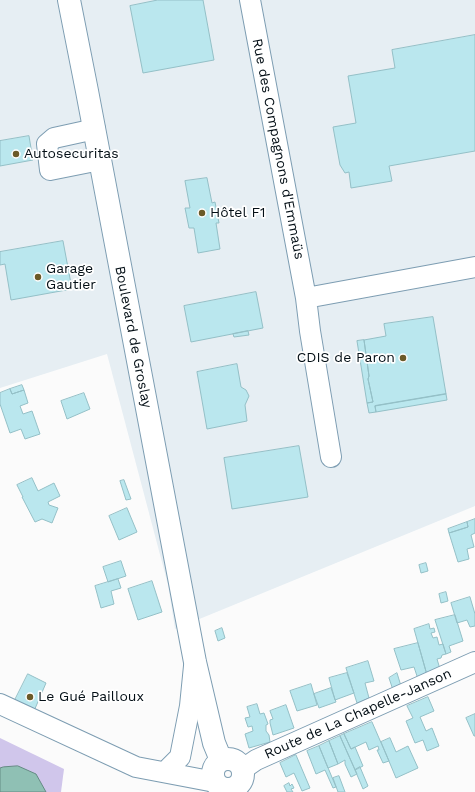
<!DOCTYPE html>
<html>
<head>
<meta charset="utf-8">
<style>
  body { margin:0 }
  canvas { display:block; background:#fbfbfb }
</style>
</head>
<body>
<canvas width="475" height="792"></canvas>
<script>
const c = document.querySelector('canvas').getContext('2d');
c.lineJoin = 'round';
function fillPath(path, color) {
  c.fillStyle = color;
  c.fill(path, 'evenodd');
}
function strokePath(path, color, width, dash) {
  c.strokeStyle = color;
  c.lineWidth = width;
  c.lineCap = dash ? 'butt' : 'round';
  c.setLineDash(dash || []);
  c.stroke(path);
}
function drawText(font, color, halo, rows, align = 'center') {
  c.font = font + ' "Work Sans",sans-serif';
  c.lineWidth = 3.5;
  c.setLineDash([]);
  c.textBaseline = 'middle';
  c.strokeStyle = halo;
  c.fillStyle = color;
  for (const [text, x, y, turn = 0] of rows) {
    c.save();
    c.translate(x, y);
    c.rotate((+turn || 0) * Math.PI / 180);
    c.textAlign = isNaN(turn) ? turn : align;
    if (halo) c.strokeText(text, 0, 0);
    c.fillText(text, 0, 0);
    c.restore();
  }
}
fillPath(new Path2D(`
  M0 0H475V506L175 629 168 585 107 354 0 388Z`), '#e6eef3');
fillPath(new Path2D(`
  M0 738 64 769 61 792H0Z`), '#d0c6eb');
const water = new Path2D(`
  M18 766 36 774 46 792H0V768L3 767Z`);
fillPath(water, '#8fc0b4');
strokePath(water, '#658b84', 1);
const building = new Path2D(`
  M158 0H203L214 60 143 73 130 6Z
  M475 35V151L389 166 392 181 351 188 349 172 345 173 340 165 333 127 356 123 348 76 395 68 392 50Z
  M29 136 33 160 0 166V141Z
  M207 178 212 203 215 202 219 223H216L220 249 198 253 194 228H189L185 208H190L185 181Z
  M63 241 72 289 11 300 5 264 0 265V252Z
  M256 292 263 328 191 342 184 306Z
  M433 317 446 394 375 406 376 412 369 413 367 403 373 402 368 379 369 376 364 340 386 336 384 324Z
  M248 331 249 335 234 337 233 334Z
  M364 340 369 376 368 379 373 402 367 403 357 341Z
  M237 364 241 387 246 390 249 396 245 405 247 421 207 429 197 372Z
  M22 385 24 390 12 394 10 389Z
  M10 389 12 394 24 390 28 403 20 406 23 414 32 411 40 434 25 439 21 429 10 433 0 404V393Z
  M84 393 90 409 67 419 61 401Z
  M446 394 447 400 376 412 375 406Z
  M299 446 308 497 232 509 224 458Z
  M32 478 38 491 54 483 60 496 48 502 49 505 58 508 52 523 42 519 35 522 22 497H23L17 485Z
  M124 480 131 499 126 500 120 481Z
  M127 508 137 532 119 540 109 516Z
  M475 519V533L471 535 474 547 467 549 469 559 458 562 449 533 468 527 467 522Z
  M467 522 468 527 449 533 448 529Z
  M121 561 126 576 108 582 103 567Z
  M426 563 428 571 421 573 419 565Z
  M118 579 121 588 111 591 114 604 101 608 95 586Z
  M152 581 162 612 138 620 128 589Z
  M446 592 448 601 441 603 439 594Z
  M470 597 475 614V626L470 627 467 620 457 623 451 603Z
  M455 615 463 641 449 646 451 652 446 654 435 620Z
  M429 624 430 629 434 628 435 632 431 633 433 638 437 637 439 645 443 644 446 654 442 655 441 658 437 659 440 669 427 675 414 629Z
  M222 628 225 638 218 641 215 631Z
  M418 643 427 675 418 679 414 667 401 670 394 649Z
  M368 661 374 681 365 683 369 698 357 703 346 668Z
  M347 673 354 693 335 700 329 678Z
  M397 673 401 686 393 690 389 678Z
  M28 674 46 683 34 711 14 702Z
  M311 684 317 705 297 711 290 691Z
  M331 688 336 702 319 708 314 694Z
  M428 697 434 711 420 717 426 731 432 728 439 746 427 751 423 740 415 743 406 721 413 718 407 706Z
  M257 704 260 714 264 713 268 724 266 725V731L269 735 270 742 249 748 245 734 253 731 252 726 248 727 245 718 250 717 247 707Z
  M286 705 294 728 273 735 270 723V720L273 719 270 711Z
  M475 714V736H474L466 718Z
  M372 722 389 761 383 763 377 750H379L378 746 369 750 366 742 351 749 344 734Z
  M344 734 351 749 355 747 363 766 355 770 340 736Z
  M340 736 357 774 351 777 345 764V760L338 764 329 741Z
  M390 738 396 752 408 746 418 768 396 778 381 742Z
  M329 741 338 764 328 768 319 746Z
  M319 746 336 787 333 788 325 770 316 774 307 751Z
  M296 755 310 788 302 791 294 773 286 777 280 763Z
  M360 767 368 786 363 789 355 770Z
  M339 776 345 792H338L333 778Z
  M289 783 290 786 292 784 294 788 291 789 293 792H287L284 786Z`);
fillPath(building, '#bae7ee');
strokePath(building, '#94c0c7', 1);
const minor = new Path2D(`
  M250 0 306 298 310 331 331 457
  M95 129 54 138 47 144 50 170 100 160
  M306 298 475 267
  M0 704 136 767 215 782
  M243 769 256 760 475 662
  M165 772 180 757 190 706 194 666`);
const major = new Path2D(`
  M69 0 87 91 195 662 214 743 221 760
  M213 774a15 15 0 1 1 30 0a15 15 0 1 1-30 0Z`);
strokePath(minor, '#7d9db2', 22);
strokePath(major, '#7d9db2', 24);
strokePath(minor, '#fff', 20);
strokePath(major, '#fff', 22);
for (const [x, y, r, color] of [
  [16,154,4,"#6b5a28"],
  [202,213,4,"#6b5a28"],
  [38,277,4,"#6b5a28"],
  [403,358,4,"#6b5a28"],
  [30,697,4,"#6b5a28"]
]) {
  const dot = new Path2D();
  dot.arc(x, y, r, 0, 2 * Math.PI);
  c.fillStyle = color;
  c.fill(dot);
  strokePath(dot, '#fff', 1.5);
}
drawText('14px', '#030e15', '#fff', [
  ["Rue des Compagnons d'Emmaüs",278,149,79],
  ["Boulevard de Groslay",133,337,79],
  ["Route de La Chapelle-Janson",358,714,-24]
]);
drawText('14px', '#030e15', '#fff', [
  ["Autosecuritas",24,154],
  ["Hôtel F1",210,213],
  ["Garage",46,269],
  ["Gautier",46,285],
  ["CDIS de Paron",395,358,"right"],
  ["Le Gué Pailloux",38,697]
], 'left');
</script>
</body>
</html>
